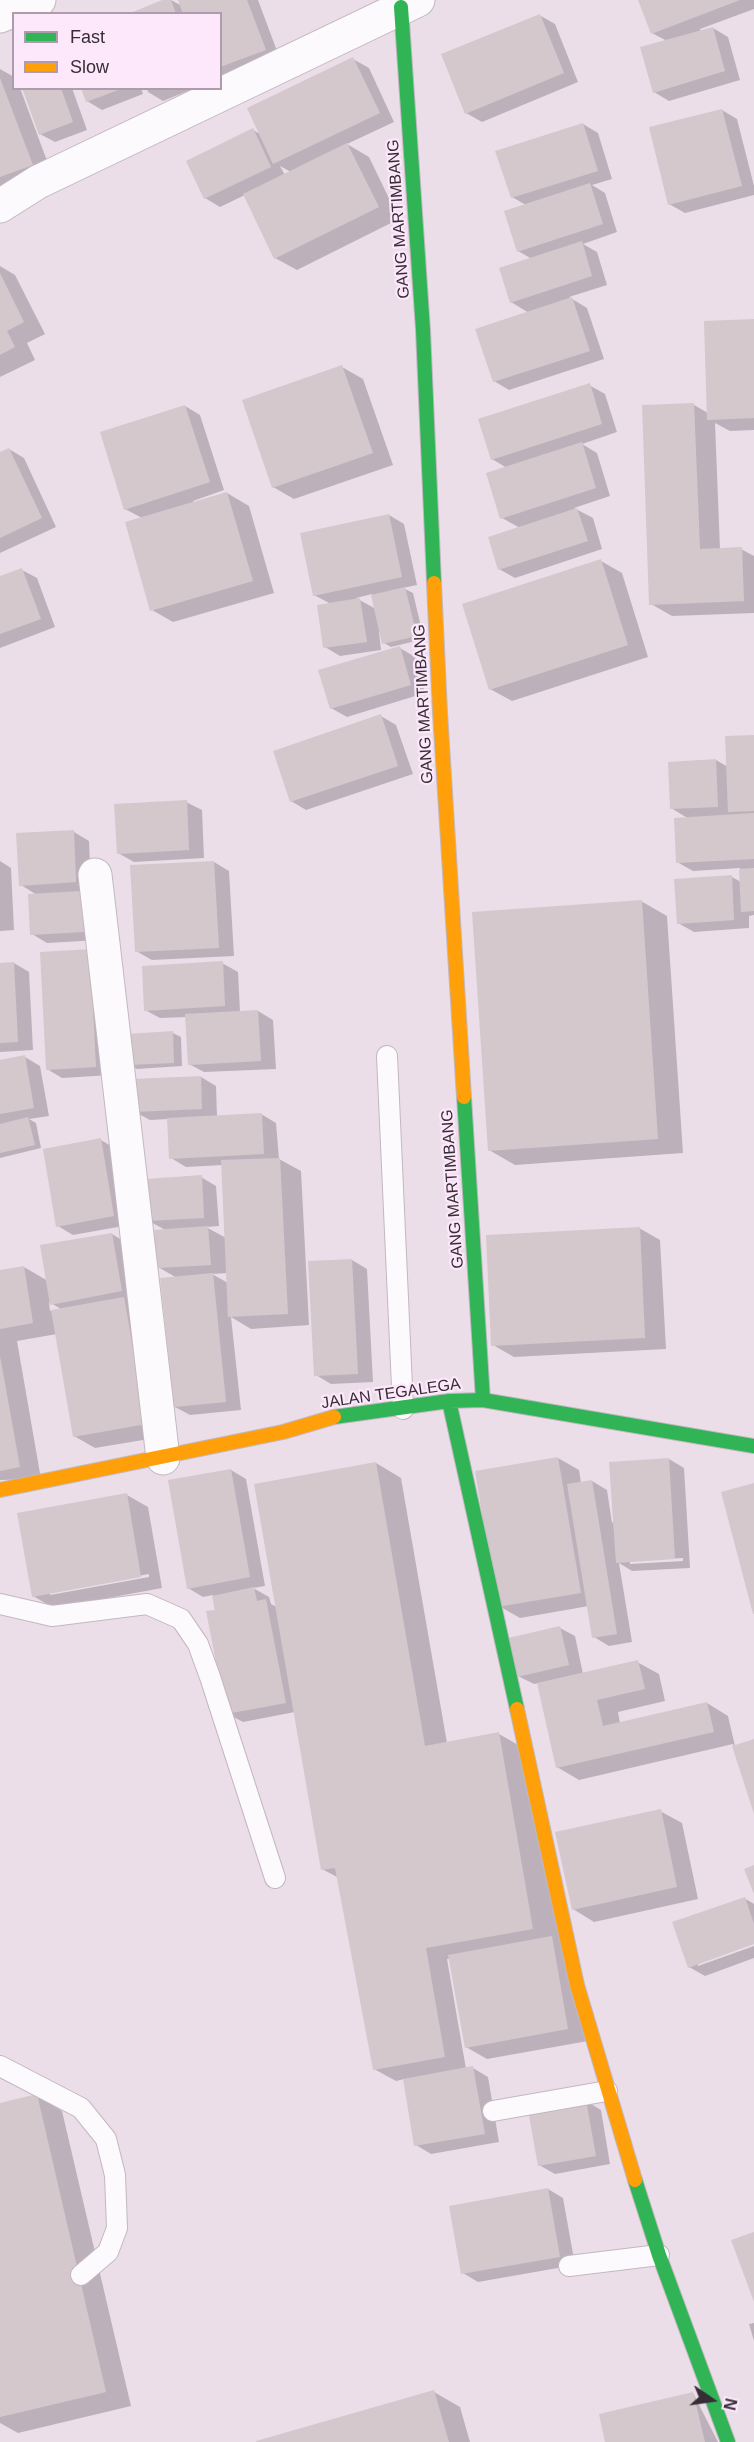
<!DOCTYPE html>
<html>
<head>
<meta charset="utf-8">
<style>
  body { margin:0 }
  #map { position:relative; width:754px; height:2442px; overflow:hidden; background:#ebdee9; font-family:Arial,sans-serif }
  canvas { display:block }
  .legend { position:absolute; left:12px; top:12px; width:210px; height:78px; box-sizing:border-box; background:#fde7fb; border:2px solid #ad9dac; margin:0; padding:8px 10px; list-style:none; font-size:18px; color:#362d35 }
  .legend li { display:flex; align-items:center; gap:12px; height:30px }
  .legend b { width:30px; border:2px solid #ad9dac }
  .north { position:absolute; left:682px; top:2370px; width:60px; height:60px; -webkit-text-stroke:4px #fde7fb; paint-order:stroke; rotate:103deg; font-size:16px; font-weight:700; line-height:24px; text-align:center; color:#362d35 }
  .north::after { content:''; display:block; margin:auto; width:21px; height:27px; background:#362d35; clip-path:polygon(50% 0,100% 100%,50% 72%,0 100%) }
</style>
</head>
<body>
<div id="map">
<canvas width="754" height="2442"></canvas>
<ul class="legend">
<li><b style="height:8px;background:#30b455"></b>Fast</li>
<li><b style="height:8px;background:#ff9f0a"></b>Slow</li>
</ul>
<div class="north">N</div>
</div>
<script>
const c = document.querySelector('canvas').getContext('2d');
c.lineJoin = 'round';
function fillPath(path, color) {
  c.fillStyle = color;
  c.fill(path, 'evenodd');
}
function strokePath(path, color, width, dash) {
  c.strokeStyle = color;
  c.lineWidth = width;
  c.lineCap = dash ? 'butt' : 'round';
  c.setLineDash(dash || []);
  c.stroke(path);
}
function drawText(font, color, halo, rows, align = 'center') {
  c.font = font + ' Arial,sans-serif';
  c.lineWidth = 4.5;
  c.setLineDash([]);
  c.textBaseline = 'middle';
  c.strokeStyle = halo;
  c.fillStyle = color;
  for (const [text, x, y, turn = 0] of rows) {
    c.save();
    c.translate(x, y);
    c.rotate((+turn || 0) * Math.PI / 180);
    c.textAlign = isNaN(turn) ? turn : align;
    if (halo) c.strokeText(text, 0, 0);
    c.fillText(text, 0, 0);
    c.restore();
  }
}
fillPath(new Path2D(`
  M167 0H171L182 6 180 0H258L280 59 220 79V14H132Z
  M640 0H754V9L700 29 701 32 713 28 728 37 740 80 669 101 654 92 667 41 652 33Z
  M539 15 555 24 578 82 482 122 466 113Z
  M353 59 369 68 394 122 347 144 369 157 399 219 297 270 275 258 245 195 220 207 205 198 253 130 262 135ZM280 166 291 172 285 175Z
  M0 69 14 77V88H20L53 177 0 197Z
  M24 88H72L87 130 55 142 40 134Z
  M82 88H141L143 94 102 110 87 101Z
  M147 88H195L163 101 148 92Z
  M722 110 737 119 754 186V195L685 213 669 204Z
  M583 124 598 133 612 179 592 185 605 193 617 232 583 244 597 252 607 285 569 297 587 308 604 359 509 390 494 381 529 313 511 302 532 259 518 251 526 205 512 197Z
  M0 266 15 275 45 334 27 343 35 360 0 377Z
  M754 320V430L730 431 715 423 720 549H741L754 556V613L672 616 651 604 694 405 708 413Z
  M342 367 363 379 393 465 294 499 273 487Z
  M589 385 605 394 617 432 582 444 597 453 610 496 574 508 593 518 602 549 515 578 499 569 520 528 502 518 507 468 492 459Z
  M185 406 200 415 224 490 193 501 194 503 227 493 249 506 274 593 173 622 152 610 142 518 125 509Z
  M9 449 24 458 56 527 0 553V453Z
  M389 515 404 524 417 585 403 588 413 593 424 639 391 647 384 643 381 632H379L381 650 340 656 325 647 331 604 314 595ZM372 594 376 609 356 598Z
  M601 561 622 573 648 657 512 701 490 689Z
  M22 570 37 578 55 627 0 648V578Z
  M400 648 415 657 425 693 347 717 331 708Z
  M381 716 396 725 413 774 306 810 291 801Z
  M754 736V915L749 916V928L694 932 678 923 732 877 741 882 740 868 693 871 677 862 689 819 671 808 670 763 716 760 728 767Z
  M186 802 202 810 204 858 134 862 118 853Z
  M74 832 89 841 91 890 80 891 97 901 99 940 47 943 32 934 37 895 21 885Z
  M0 861 11 868 14 930 0 931Z
  M214 862 229 871 234 956 152 960 136 951Z
  M641 901 667 916 683 1153 515 1165 489 1150Z
  M90 951 111 1075 62 1078 47 1069Z
  M14 963 29 972 33 1050 0 1052V964Z
  M222 963 238 972 240 1012 258 1011 273 1020 276 1069 204 1072 189 1064 187 1017 160 1018 145 1010Z
  M173 1033 181 1037 182 1066 137 1069 129 1064Z
  M25 1057 40 1066 49 1116 29 1119 36 1123 41 1148 0 1158V1061Z
  M201 1077 216 1086 217 1117 261 1114 276 1123 279 1159 301 1171 309 1325 251 1329 231 1317 241 1410 190 1415 175 1407 177 1278 158 1267 167 1231 149 1221 201 1177 216 1186 219 1226 206 1227 226 1238 223 1165 186 1167 171 1158 169 1119 150 1120 135 1112ZM228 1273V1283L212 1274Z
  M101 1140 116 1149 129 1225 73 1235 58 1226Z
  M639 1228 660 1240 666 1349 514 1357 493 1345Z
  M112 1234 127 1243 167 1436 95 1448 74 1436 57 1334 17 1341 41 1479 0 1480V1271L24 1267 48 1281ZM49 1302 61 1309 50 1311Z
  M352 1260 367 1269 373 1382 331 1384 316 1375Z
  M558 1458 579 1470 581 1483 592 1481 607 1490 612 1523 669 1459 684 1468 690 1568 632 1571 619 1563 632 1642 609 1646 594 1637 589 1606 520 1618 499 1606ZM683 1558V1561L630 1564V1561Z
  M376 1463 401 1478 447 1743 499 1734 520 1746 588 2041 487 2059 466 2047 450 1959H447L466 2069 473 2068 488 2077 499 2142 431 2154 416 2145 404 2079 396 2081 374 2069 339 1878 322 1869 295 1712 243 1722 228 1714 213 1595 203 1597 188 1588 231 1470 246 1479 265 1586 253 1588 269 1597 271 1604 277 1607Z
  M127 1495 148 1507 162 1588 54 1608 33 1596ZM149 1574V1577L50 1595V1592Z
  M560 1628 575 1636 583 1674 637 1662 659 1674 665 1701 618 1712 620 1723 707 1703 728 1716 735 1746 754 1740V1811L733 1744 579 1780 557 1767 539 1683 534 1684 518 1676Z
  M660 1811 682 1823 698 1899 594 1922 573 1909Z
  M744 1898 754 1904V1943L698 1963V1966L754 1946V1958L705 1976 689 1967Z
  M37 2096 62 2111 131 2406 18 2433 0 2423V2105Z
  M586 2101 601 2110 610 2164 555 2174 539 2165Z
  M548 2189 563 2198 575 2265 478 2282 463 2273Z
  M754 2323V2341L749 2324Z
  M434 2392 460 2407 470 2442H259Z
  M693 2393 718 2442H607Z`), '#0003');
fillPath(new Path2D(`
  M162 0H171L176 14H128Z
  M178 0H247L266 50 220 67V14H183Z
  M638 0H740L651 34Z
  M540 14 564 73 465 114 441 54Z
  M713 27 725 71 653 93 640 47Z
  M353 57 380 113 273 164 247 108Z
  M0 78 33 165 0 177Z
  M22 88H61L73 122 39 135Z
  M81 88H121V89L86 102Z
  M722 109 742 186 668 205 649 127Z
  M583 123 598 171 511 198 495 151Z
  M253 128 271 167 204 199 186 161Z
  M347 143 379 207 274 259 243 194Z
  M590 183 603 224 517 252 504 211Z
  M582 241 592 276 510 303 499 268Z
  M0 273 24 322 7 331 15 347 0 355Z
  M572 297 590 351 493 382 475 329Z
  M754 319V418L707 420 704 321Z
  M342 365 373 453 272 488 242 400Z
  M590 383 602 424 491 460 478 419Z
  M694 403 700 549 742 547 744 601 649 605 642 405Z
  M185 405 210 482 124 510 100 432Z
  M582 442 596 488 500 519 486 473Z
  M9 448 42 518 0 538V452Z
  M227 492 253 581 150 611 125 522Z
  M577 508 588 541 498 570 488 537Z
  M389 514 402 577 313 596 300 533Z
  M601 559 628 645 489 690 462 604Z
  M22 568 41 619 0 634V576Z
  M405 587 417 636 382 644 371 595Z
  M360 598 367 642 323 648 317 605Z
  M400 646 411 685 330 709 318 670Z
  M381 714 398 766 290 802 273 751Z
  M754 735V811L728 812 725 736Z
  M716 759 718 807 670 809 668 762Z
  M187 800 189 850 117 854 114 804Z
  M754 813V859L676 863 674 818Z
  M74 830 76 882 19 886 16 833Z
  M214 861 219 948 135 952 130 865Z
  M754 868V911L741 912 739 869Z
  M732 875 734 920 677 924 674 879Z
  M82 891 84 932 30 935 28 894Z
  M642 900 658 1139 488 1151 472 912Z
  M90 949 96 1067 46 1070 40 952Z
  M223 961 225 1006 144 1011 142 966Z
  M14 962 18 1042 0 1043V963Z
  M258 1010 261 1061 188 1065 185 1014Z
  M173 1031 174 1063 128 1065 126 1034Z
  M25 1055 34 1108 0 1114V1060Z
  M201 1076 202 1109 133 1112 131 1079Z
  M262 1113 264 1154 169 1159 167 1118Z
  M28 1117 35 1145 0 1153V1124Z
  M101 1138 114 1216 56 1227 43 1149Z
  M280 1158 288 1314 228 1317 221 1160Z
  M202 1175 204 1218 147 1221 146 1179Z
  M208 1226 211 1265 157 1268 154 1230Z
  M640 1227 645 1338 491 1346 486 1235Z
  M112 1233 122 1291 50 1305 40 1245Z
  M352 1259 358 1374 314 1376 308 1261Z
  M24 1266 33 1323 0 1329V1270Z
  M213 1273 226 1402 174 1407 160 1278Z
  M124 1297 146 1424 73 1437 51 1310Z
  M0 1356 20 1467 0 1471Z
  M558 1457 581 1593 497 1607 475 1471Z
  M669 1458 675 1559 616 1563 609 1462Z
  M376 1462 425 1746 499 1732 533 1929 426 1948 445 2057 373 2070 335 1868 321 1870 254 1484Z
  M231 1469 250 1577 187 1589 168 1480Z
  M592 1480 617 1634 592 1638 567 1484Z
  M754 1483V1614H753L721 1492Z
  M127 1493 141 1577 32 1597 17 1513Z
  M254 1587 257 1601 266 1599 286 1703 226 1714 206 1611 215 1610 212 1596Z
  M560 1626 569 1665 517 1677 508 1638Z
  M638 1660 645 1689 597 1700 603 1726 707 1702 714 1732 556 1768 537 1683Z
  M754 1739V1814L732 1746Z
  M661 1809 677 1887 572 1910 555 1832Z
  M754 1865V1894L744 1869Z
  M745 1897 754 1924V1944L688 1968 672 1922Z
  M552 1936 568 2029 465 2048 448 1955Z
  M473 2066 485 2134 414 2146 403 2079Z
  M37 2094 106 2392 0 2417V2103Z
  M586 2100 596 2156 538 2166 528 2110Z
  M548 2188 560 2257 461 2274 449 2206Z
  M754 2232V2302L731 2240Z
  M434 2390 449 2442H256V2441Z
  M693 2392 705 2442H605L599 2414Z`), '#d4c8cc');
const lane = new Path2D(`
  M387 1056 403 1409
  M0 1604 52 1616 147 1604 181 1619 198 1644 210 1677 275 1878
  M0 2066 81 2108 106 2139 115 2175 117 2228 108 2252 81 2275
  M493 2111 607 2091
  M569 2266 659 2255`);
const street = new Path2D(`
  M0 16 39 0
  M0 206 38 182 418 0
  M95 875 163 1458`);
const fast = new Path2D(`
  M401 7 423 330 434 583
  M464 1097 483 1400
  M449 1401 517 1709
  M334 1417 449 1401 483 1400 754 1446
  M635 2180 659 2255 728 2442`);
const slow = new Path2D(`
  M434 583 440 712 464 1097
  M0 1490 283 1432 334 1417
  M517 1709 577 1985 635 2180`);
strokePath(lane, '#c2b8c0', 22);
strokePath(street, '#c2b8c0', 35);
strokePath(fast, '#c2b8c0', 16);
strokePath(slow, '#c2b8c0', 16);
strokePath(lane, '#fcfafc', 20);
strokePath(street, '#fcfafc', 33);
strokePath(fast, '#30b455', 14);
strokePath(slow, '#ff9f0a', 14);
drawText('16px', '#362d35', '#fde7fb', [
  ["GANG MARTIMBANG",399,219,-94],
  ["GANG MARTIMBANG",424,704,-93],
  ["GANG MARTIMBANG",453,1189,-94],
  ["JALAN TEGALEGA",391,1394,-8]
]);
</script>
</body>
</html>
